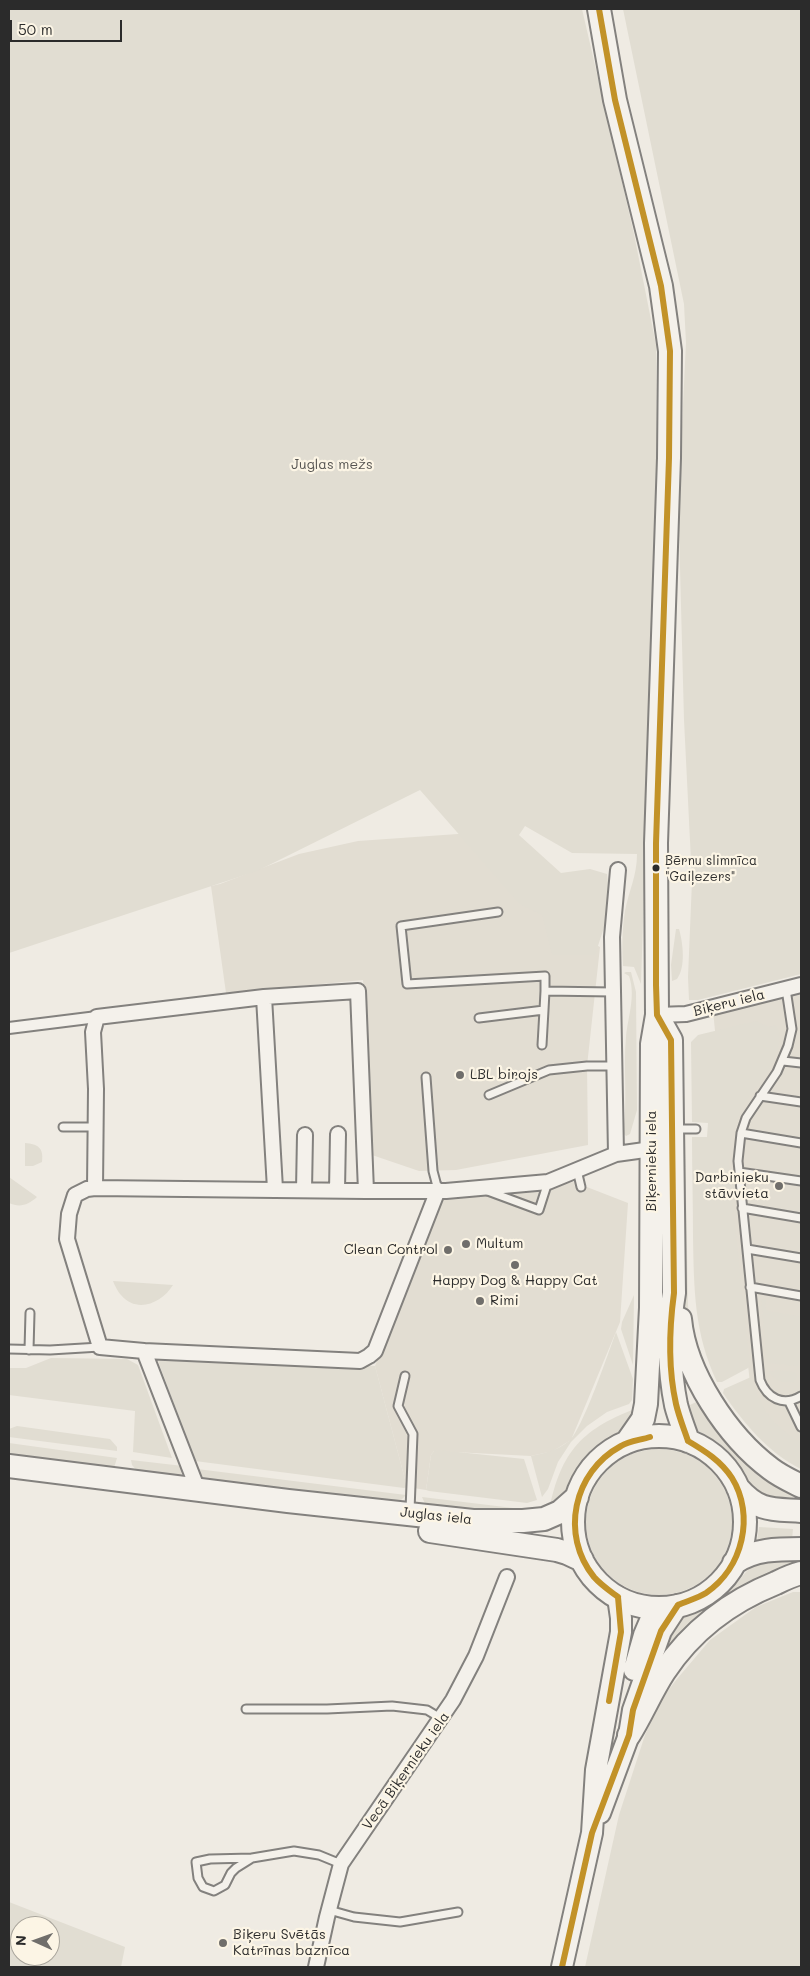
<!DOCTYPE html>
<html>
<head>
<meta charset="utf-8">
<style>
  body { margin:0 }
  #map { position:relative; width:810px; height:1976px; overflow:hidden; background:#efebe3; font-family:Mali,sans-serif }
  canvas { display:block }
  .frame { position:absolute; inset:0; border:10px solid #2b2b2b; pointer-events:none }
  .north { position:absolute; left:10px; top:1916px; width:50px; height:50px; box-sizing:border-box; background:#fcf5e5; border:1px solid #a8a49b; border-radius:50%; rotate:272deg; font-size:14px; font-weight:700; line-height:20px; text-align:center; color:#2b2b2b }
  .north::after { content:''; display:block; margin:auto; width:18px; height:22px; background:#706e6b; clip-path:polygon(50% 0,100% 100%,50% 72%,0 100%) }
  .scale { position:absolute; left:10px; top:20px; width:112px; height:22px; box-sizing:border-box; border:2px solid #2b2b2b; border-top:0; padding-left:6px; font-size:15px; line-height:18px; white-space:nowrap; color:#2b2b2b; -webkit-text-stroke:4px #fcf5e5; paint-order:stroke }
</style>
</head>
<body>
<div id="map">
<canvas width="810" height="1976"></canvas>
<div class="frame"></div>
<div class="north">N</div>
<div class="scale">50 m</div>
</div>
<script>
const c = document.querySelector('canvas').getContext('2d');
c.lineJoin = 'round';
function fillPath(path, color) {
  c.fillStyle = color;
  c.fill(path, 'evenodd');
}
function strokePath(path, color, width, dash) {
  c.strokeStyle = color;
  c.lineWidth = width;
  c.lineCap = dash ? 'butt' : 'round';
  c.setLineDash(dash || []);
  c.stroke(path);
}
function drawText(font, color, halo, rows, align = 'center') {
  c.font = font + ' Mali,sans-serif';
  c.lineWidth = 4.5;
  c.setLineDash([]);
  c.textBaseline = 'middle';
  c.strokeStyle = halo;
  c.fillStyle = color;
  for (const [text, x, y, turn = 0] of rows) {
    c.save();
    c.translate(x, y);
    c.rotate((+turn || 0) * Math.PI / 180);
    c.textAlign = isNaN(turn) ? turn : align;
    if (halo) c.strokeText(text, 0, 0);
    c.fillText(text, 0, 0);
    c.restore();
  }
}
fillPath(new Path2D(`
  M472 833 550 919 600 947 587 1066 588 1145 456 1170 419 1171 372 1155 363 980 226 993 211 886 220 884 299 854 358 841Z
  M801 978V1469L755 1428 744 1329 712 1000Z
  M574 1182 628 1203 620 1322 571 1440 553 1451 531 1456 434 1451 431 1455 426 1490 407 1487 375 1366 444 1195Z`), '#e2ddd2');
fillPath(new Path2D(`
  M9 9H582L634 234 656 345 657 478 641 984 634 967 623 966C622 948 622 930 625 911 629 890 637 876 637 854L572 853 525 826 519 835 561 873 590 869 607 874 611 906 595 955H552L542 915 521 905 420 790 257 871 9 953Z
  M623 9H801V974L698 1000H689L688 977 692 881 684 720 679 529 680 467 686 343 684 304Z
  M676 929H679C683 943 686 967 677 979L672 981 671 965Z
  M626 972H631L636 992 637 1110 630 1134 626 1136 623 1133C628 1101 623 1069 626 1037 628 1016 636 996 629 976L624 973Z
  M756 1021 769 1027 776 1025 780 1033 779 1044 772 1064 742 1106 733 1131 730 1152 729 1168 750 1367 722 1382H717C694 1333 694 1289 693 1237 693 1204 692 1170 692 1137H707L708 1123 692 1122 691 1042 698 1035Z
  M681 1137H685L688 1306 691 1324 708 1388 684 1309Z
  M25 1143C38 1144 44 1148 42 1162L33 1166H25Z
  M9 1177 37 1197C28 1205 20 1208 9 1203Z
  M113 1281 173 1285C162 1303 137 1314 121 1295 118 1292 115 1286 113 1281Z
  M634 1295 633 1365 621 1329 622 1322Z
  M761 1299H766L765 1310 801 1317V1352L799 1364 796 1366 767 1363Z
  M616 1332 633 1379 632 1400 629 1404 607 1412 587 1426 571 1442 558 1462 548 1489 542 1497 531 1456C545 1453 558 1450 569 1441 582 1431 609 1351 616 1332Z
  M51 1358 127 1359 138 1365 172 1458 133 1452 135 1411 9 1395V1368H26Z
  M161 1359 375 1366 407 1487 404 1488 195 1461 158 1361Z
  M777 1370 794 1372 797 1375 794 1382C782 1384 777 1381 768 1372Z
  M751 1377C762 1410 770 1424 801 1442V1469C768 1453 743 1422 723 1393L724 1389Z
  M700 1400 794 1492 793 1506 766 1503 750 1485 745 1473 730 1454 720 1444 695 1429 684 1408Z
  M640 1407 626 1429 608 1437 591 1450 575 1469 565 1493 549 1511C561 1450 583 1428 640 1407Z
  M17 1426 110 1439 117 1447V1451L9 1437V1429Z
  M9 1443 117 1458 114 1468 13 1457 9 1454Z
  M586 1522a73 73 0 1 1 146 0a73 73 0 1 1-146 0Z
  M439 1450 524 1459 537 1500 527 1503 429 1491 426 1490 431 1455 434 1451Z
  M131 1460 183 1466 181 1477 138 1472 132 1465Z
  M197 1469 406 1495 399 1502 208 1481 201 1477Z
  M422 1497 538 1511 539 1514 427 1508Z
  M759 1527 793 1529 792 1540 757 1541Z
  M792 1557 791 1568 660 1664 663 1637 676 1619 712 1604 732 1588 753 1564Z
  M793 1592H801V1967H585L619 1815 645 1735 659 1702 677 1679 710 1640 756 1607Z
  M9 1902 125 1947 121 1967H9ZM20 1926H50V1956H20Z`), '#e1ddd2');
const service = new Path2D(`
  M498 912 401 926 407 984 545 976V991L613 992
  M786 989 792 1029 788 1046 777 1072 746 1118 741 1133 738 1161 760 1380C767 1398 783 1407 801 1396
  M479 1018 544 1010 545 991
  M542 1045 544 1010
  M783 1061 801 1063
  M426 1077 433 1171 438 1190
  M489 1095 549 1070 587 1066H615
  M760 1096 801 1102
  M63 1127H95
  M676 1129H696
  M741 1133 801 1143
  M577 1170 581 1187
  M739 1172 801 1181
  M485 1190 539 1210 548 1182
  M742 1208 801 1218
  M747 1249 801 1258
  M750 1287 801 1296
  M9 1349 50 1350 100 1347
  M29 1350 30 1313
  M405 1376 398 1406 413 1434 410 1510
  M789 1402 801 1427
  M246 1709H327L392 1706 427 1710 442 1719
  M252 1858 210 1859 196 1862 198 1878 203 1887 214 1891 225 1885 231 1873 236 1868 252 1858 294 1851 319 1855 341 1864
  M329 1910 354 1917 400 1922 458 1912`);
const pedestrian = new Path2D(`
  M9 1028 97 1017`);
const minor = new Path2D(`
  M264 997 275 1189
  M657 1015 686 1014 801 985
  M616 1154 612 937 618 870
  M95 1188 96 1089 93 1032 97 1017 264 997 358 991 366 1191
  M304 1190 305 1135
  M337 1190 338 1134
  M144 1351 360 1361 369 1356 375 1351 438 1190
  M198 1490 144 1351 100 1347 67 1239 69 1214 75 1195 87 1189 95 1188 366 1191H446L548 1182 616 1154 652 1149
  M316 1967 327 1917 341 1864 453 1700 476 1656 507 1577`);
const secondary = new Path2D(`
  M634 1670 644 1635 656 1607
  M600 1813 629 1735 633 1710 661 1631 678 1605
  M562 1967 592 1833 596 1770 621 1632V1618L618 1597`);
const primary = new Path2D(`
  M599 9 615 100 661 286 670 351 669 458 656 843 657 1015 652 1044 651 1308 646 1404 643 1419 627 1442
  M657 1015 671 1040 674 1293C668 1327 669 1371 676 1405 679 1417 684 1429 688 1441
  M680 1319C685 1373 728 1437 771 1469 780 1476 791 1481 801 1486
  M573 1522a86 86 0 1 1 172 0a86 86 0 1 1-172 0Z
  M9 1466 288 1501 473 1521H523L544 1519 560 1512 577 1497
  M738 1488C759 1512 772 1509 801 1511
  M430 1531 557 1550 567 1553 582 1560
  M734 1563C754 1549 778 1549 801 1549
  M629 1735C642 1714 651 1692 664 1672 691 1631 731 1601 776 1583 784 1579 793 1575 801 1573`);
strokePath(service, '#83817e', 11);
strokePath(pedestrian, '#83817e', 14);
strokePath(minor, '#83817e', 18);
strokePath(secondary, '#83817e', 24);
strokePath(primary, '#83817e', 26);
strokePath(service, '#f4f1eb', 7);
strokePath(pedestrian, '#f4f1eb', 10);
strokePath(minor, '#f4f1eb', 14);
strokePath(secondary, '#f4f1eb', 20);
strokePath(primary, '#f4f1eb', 22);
strokePath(new Path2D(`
  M599 9 615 100 661 286 670 351 669 458 656 843V985L657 1015 671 1040 674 1293C669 1330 668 1368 676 1404 679 1417 684 1429 688 1441
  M618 1597C610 1591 601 1585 594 1577 560 1535 573 1472 621 1446 629 1441 641 1440 650 1437
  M678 1605C687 1601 698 1598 706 1593 743 1568 755 1515 732 1478 721 1461 705 1451 688 1441
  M609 1701 621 1632 618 1597
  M562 1967 592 1833 629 1735 633 1710 661 1631 678 1605`), '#c29228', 6);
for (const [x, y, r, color] of [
  [656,868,4.5,"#2b2b2b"],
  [460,1075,5,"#706e6b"],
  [779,1186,5,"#706e6b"],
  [466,1244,5,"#706e6b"],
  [448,1250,5,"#706e6b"],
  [515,1265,5,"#706e6b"],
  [480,1301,5,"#706e6b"],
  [223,1943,5,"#706e6b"]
]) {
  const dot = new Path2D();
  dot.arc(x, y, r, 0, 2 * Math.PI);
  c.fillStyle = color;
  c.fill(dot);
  strokePath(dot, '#fcf5e5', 2);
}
drawText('13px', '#2b2b2b', '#fcf5e5', [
  ["Bērnu slimnīca",665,861],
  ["\"Gaiļezers\"",665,877]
], 'left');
drawText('14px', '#565451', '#fcf5e5', [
  ["Juglas mežs",332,465]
]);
drawText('14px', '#2b2b2b', '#fcf5e5', [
  ["Biķeru iela",729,1003,-14],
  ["Biķernieku iela",652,1161,-90],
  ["Juglas iela",436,1516,6],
  ["Vecā Biķernieku iela",406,1771,-55]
]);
drawText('14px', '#2b2b2b', '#fcf5e5', [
  ["LBL birojs",470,1075],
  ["Darbinieku",769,1178,"right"],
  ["stāvvieta",769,1194,"right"],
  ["Multum",476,1244],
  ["Clean Control",438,1250,"right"],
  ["Happy Dog & Happy Cat",515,1281,"center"],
  ["Rimi",490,1301],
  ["Biķeru Svētās",233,1935],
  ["Katrīnas baznīca",233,1951]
], 'left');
</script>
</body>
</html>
